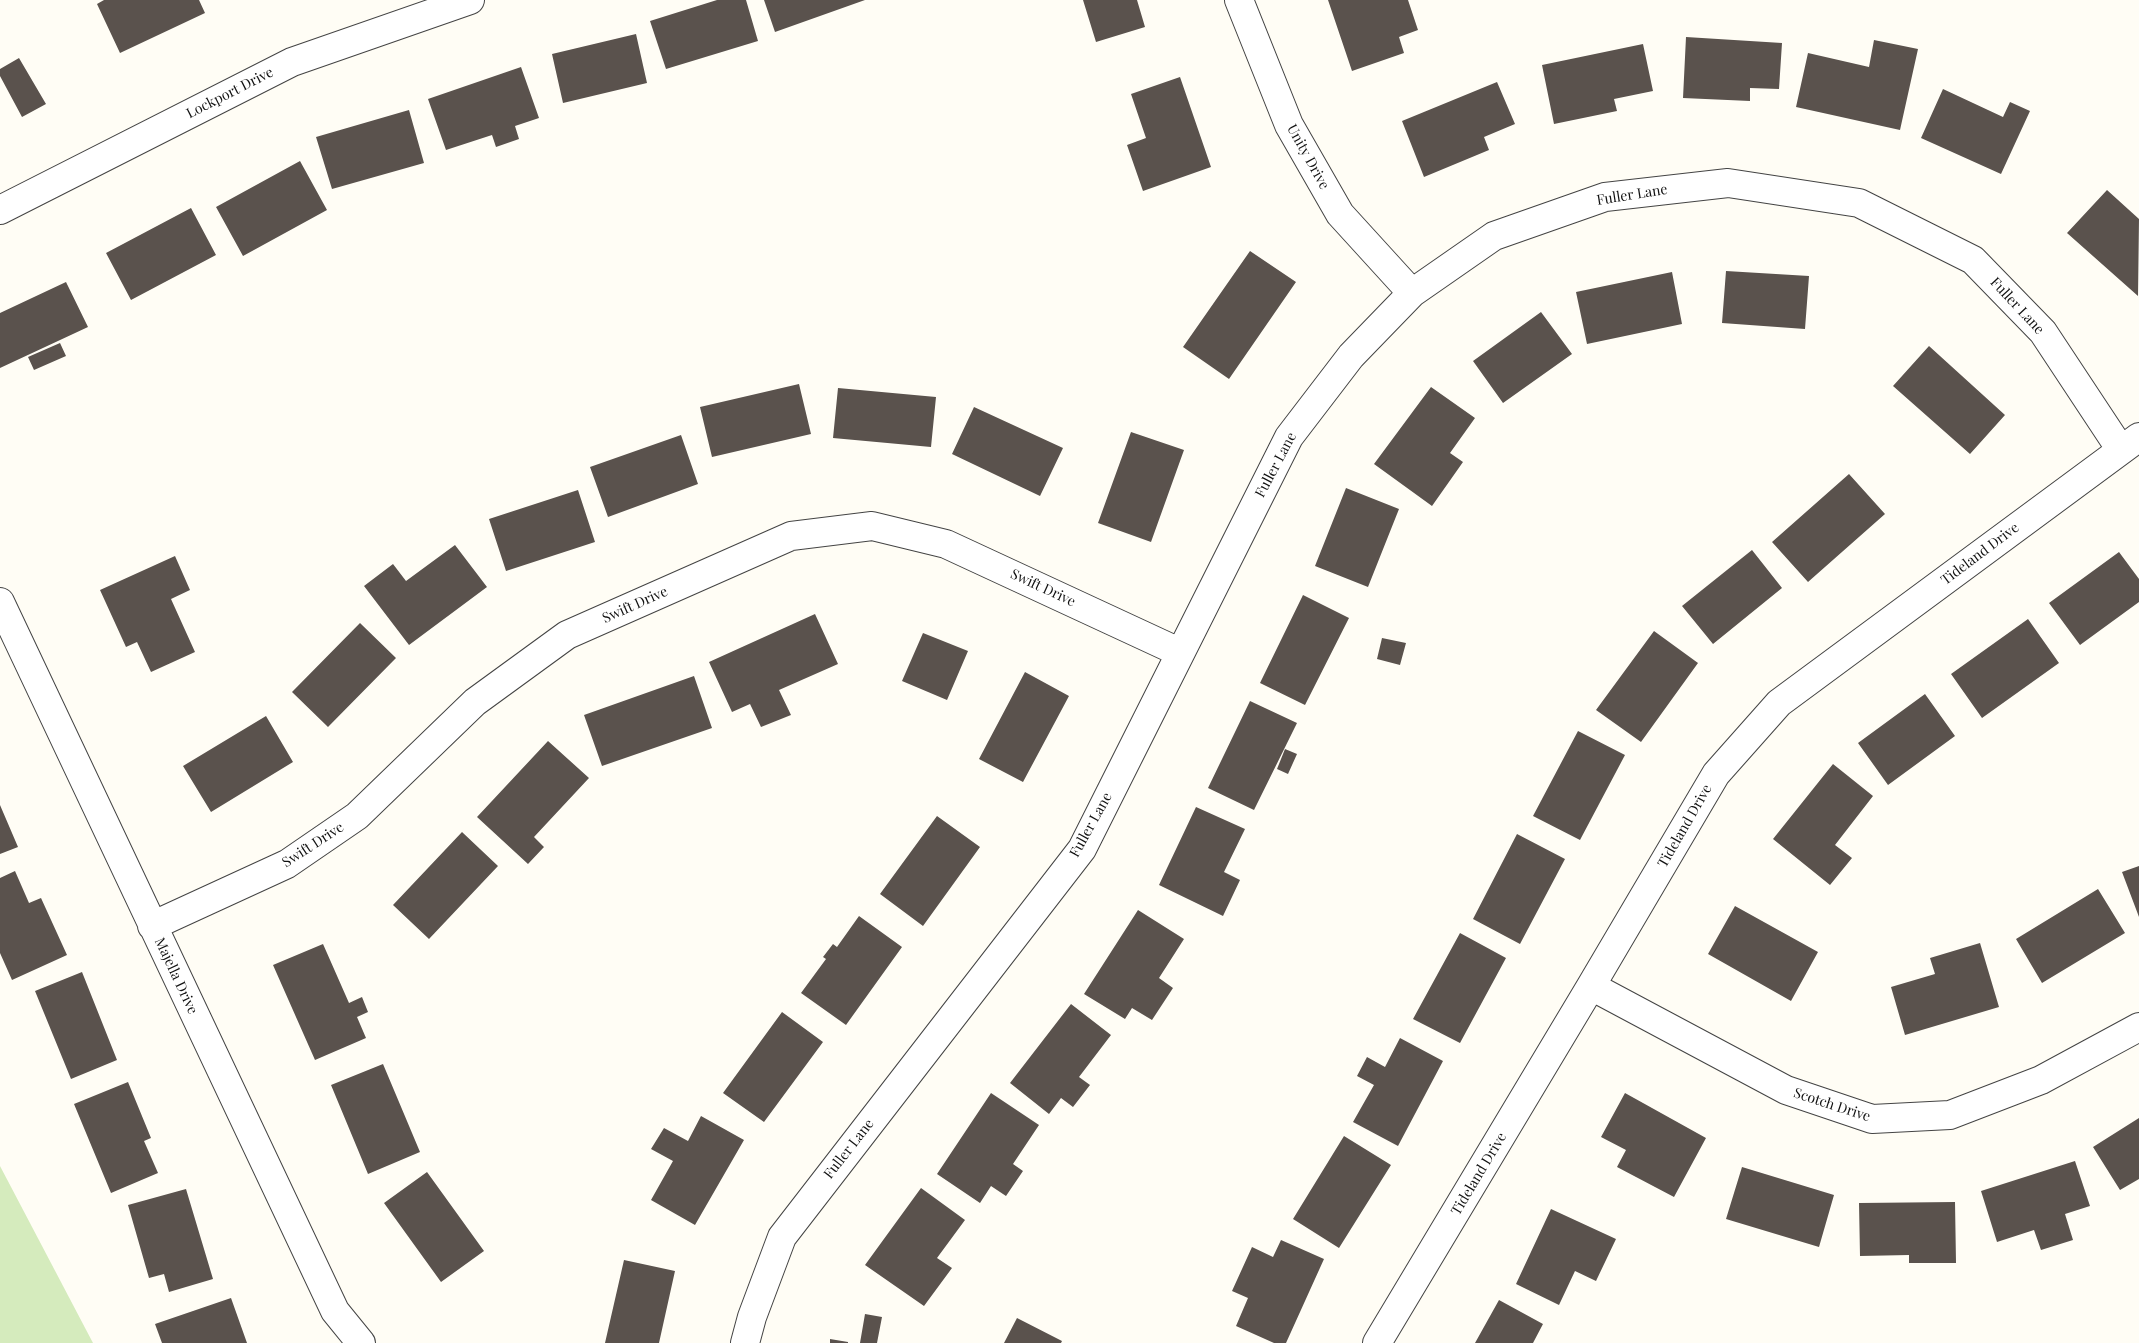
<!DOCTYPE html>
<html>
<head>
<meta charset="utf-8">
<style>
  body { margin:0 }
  canvas { display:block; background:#fffdf5 }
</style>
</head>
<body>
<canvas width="2139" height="1343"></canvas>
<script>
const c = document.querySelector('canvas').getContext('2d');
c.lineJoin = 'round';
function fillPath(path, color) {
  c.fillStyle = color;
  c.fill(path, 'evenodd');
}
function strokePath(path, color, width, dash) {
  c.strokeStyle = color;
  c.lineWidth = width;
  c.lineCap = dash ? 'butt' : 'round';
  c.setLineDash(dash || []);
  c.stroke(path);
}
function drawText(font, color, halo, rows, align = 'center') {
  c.font = font + ' "Playfair Display",serif';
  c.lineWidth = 5;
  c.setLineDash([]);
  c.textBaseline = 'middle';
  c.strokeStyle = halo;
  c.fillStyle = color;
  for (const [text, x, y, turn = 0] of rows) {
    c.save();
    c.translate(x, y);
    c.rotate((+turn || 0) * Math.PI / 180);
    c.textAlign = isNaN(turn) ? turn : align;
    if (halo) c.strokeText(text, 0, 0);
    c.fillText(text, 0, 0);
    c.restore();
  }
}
fillPath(new Path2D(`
  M0 1166 93 1343H0Z`), '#d5ebbd');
fillPath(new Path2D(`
  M104 0H199L205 13 120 53 97 4Z
  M717 0H746L758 41 666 69 650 21Z
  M764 0H865L775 32Z
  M1083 0H1137L1145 27 1096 42Z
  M1328 0H1408L1418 30 1399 37 1404 53 1352 71Z
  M636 34 647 83 563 103 552 54Z
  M1686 37 1782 43 1779 89 1750 88V101L1683 98Z
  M1874 40 1918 49 1900 130 1796 107 1808 53 1869 67Z
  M1643 44 1653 91 1614 99 1617 111 1554 124 1542 65Z
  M19 58 46 104 22 117 0 76V69Z
  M521 67 539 118 515 126 519 139 496 147 492 135 446 150 428 99Z
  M1180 77 1211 167 1143 191 1127 145 1146 138 1131 94Z
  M1497 82 1515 124 1484 137 1489 150 1424 177 1402 121Z
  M1943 89 2003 117 2010 102 2030 111 2001 174 1921 138Z
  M409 110 424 163 332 189 316 137Z
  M300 161 327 210 243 256 216 207Z
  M2107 190 2139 219 2138 296 2067 233Z
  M191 208 216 255 131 300 106 253Z
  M1250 251 1296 282 1229 379 1183 347Z
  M1726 271 1809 276 1805 329 1722 323Z
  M1672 272 1682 324 1587 344 1576 292Z
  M66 282 88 327 0 368V313Z
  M1541 312 1572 354 1503 403 1473 361Z
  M60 343 66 356 34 370 28 357Z
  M1929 346 2005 415 1970 454 1893 386Z
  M799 384 811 434 712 457 700 407Z
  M1431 387 1475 418 1450 453 1463 462 1432 506 1374 464Z
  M838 388 936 397 931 447 833 438Z
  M974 407 1063 448 1040 496 952 454Z
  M1131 432 1184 450 1151 542 1098 523Z
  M681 435 698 484 608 517 590 467Z
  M1849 474 1885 514 1808 582 1772 542Z
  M1346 488 1399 509 1368 587 1315 566Z
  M578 490 595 542 506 571 489 519Z
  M455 545 487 587 409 645 364 586 393 564 406 581Z
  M1752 550 1782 588 1713 644 1682 606Z
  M2119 552 2139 579V602L2080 645 2049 603Z
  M175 556 190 590 171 599 195 652 151 672 137 642 126 647 100 590Z
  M1303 595 1349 618 1305 705 1260 683Z
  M815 614 838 664 779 690 791 715 761 727 750 704 732 712 709 662Z
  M2028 619 2059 663 1982 718 1951 674Z
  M360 623 396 658 328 727 292 692Z
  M1654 631 1698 663 1641 742 1596 710Z
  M923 633 968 651 947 700 902 681Z
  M1382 638 1406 643 1400 665 1377 659Z
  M1025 672 1069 696 1023 782 979 759Z
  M694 676 712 728 602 766 584 715Z
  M1925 694 1955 736 1888 785 1858 743Z
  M1250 701 1297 723 1254 810 1208 788Z
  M266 716 293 762 211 812 183 766Z
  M1578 731 1625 755 1580 840 1533 816Z
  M548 741 589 778 534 837 544 847 528 864 477 817Z
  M1285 749 1297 754 1288 774 1277 769Z
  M1833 764 1873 796 1835 845 1852 858 1830 885 1773 839Z
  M0 805 18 847 0 854Z
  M1196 807 1245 829 1224 872 1240 880 1223 916 1159 885Z
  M937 816 980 847 923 926 880 894Z
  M462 832 498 866 429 939 393 905Z
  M1517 834 1565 859 1520 944 1473 919Z
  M2139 866V917L2122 872Z
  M15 871 29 903 41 898 67 955 12 980 0 953V878Z
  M2098 889 2125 933 2042 983 2016 939Z
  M1735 906 1818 952 1791 1001 1708 954Z
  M1138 910 1184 939 1159 978 1173 988 1152 1020 1132 1008 1125 1019 1084 994Z
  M859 916 902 947 846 1025 801 993 826 959 823 957 833 944 837 947Z
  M1460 933 1506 958 1460 1043 1413 1019Z
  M1980 943 1999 1007 1905 1035 1891 987 1935 974 1930 958Z
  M323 944 349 1003 362 997 368 1012 357 1017 366 1038 315 1060 273 965Z
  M82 972 117 1060 71 1079 35 991Z
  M1071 1004 1111 1035 1079 1077 1090 1085 1073 1107 1061 1098 1049 1114 1010 1083Z
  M782 1012 823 1042 764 1122 723 1093Z
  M1400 1038 1443 1061 1398 1146 1353 1122 1374 1085 1357 1076 1367 1057 1385 1067Z
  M383 1064 420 1152 368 1174 331 1085Z
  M128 1082 151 1138 144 1141 158 1173 111 1193 74 1104Z
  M991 1093 1039 1125 1013 1164 1023 1171 1006 1196 991 1186 980 1203 937 1174Z
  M1625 1093 1706 1138 1674 1197 1617 1167 1626 1150 1601 1137Z
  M701 1116 744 1140 695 1225 651 1200 673 1161 651 1149 664 1128 688 1141Z
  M2139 1118V1179L2120 1190 2093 1147Z
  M1344 1136 1391 1165 1339 1248 1293 1219Z
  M2075 1161 2090 1206 2065 1214 2073 1240 2041 1250 2034 1230 1997 1242 1981 1191Z
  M1742 1167 1834 1195 1819 1247 1726 1219Z
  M427 1172 484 1251 441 1282 384 1203Z
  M921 1188 965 1220 937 1258 952 1268 924 1306 865 1265Z
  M186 1189 213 1279 169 1292 164 1274 149 1278 128 1205Z
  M1955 1202 1956 1263H1909V1255L1860 1256 1859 1203Z
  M1551 1209 1616 1239 1596 1281 1575 1271 1559 1305 1516 1284Z
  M1281 1240 1324 1259 1286 1343H1274L1236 1326 1248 1298 1232 1291 1252 1247 1273 1257Z
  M624 1260 675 1271 659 1343H605Z
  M231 1298 247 1343H162L155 1324Z
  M1499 1300 1543 1324 1533 1343H1475Z
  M865 1314 882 1317 877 1343H860Z
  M1017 1318 1062 1341 1061 1343H1004Z
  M830 1339 848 1342V1343H830Z`), '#5a524d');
const street = new Path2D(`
  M1239 0 1289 125 1340 214 1412 293
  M0 210 292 62 470 0
  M0 602 335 1311 361 1343
  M152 926 287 864 357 816 475 702 567 635 791 536 872 526 946 544 1179 652
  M1591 986 1786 1090 1872 1119 1950 1115 2041 1080 2139 1027
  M745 1343 752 1317 782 1237 1082 849 1289 437 1351 356 1412 293 1494 236 1605 197 1728 183 1859 203 1973 260 2043 332 2121 450
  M1377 1343 1591 986 1716 774 1779 703 2139 437`);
strokePath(street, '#444', 30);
strokePath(street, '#fff', 28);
drawText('14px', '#111', '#fff', [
  ["Lockport Drive",230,93,-27],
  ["Unity Drive",1308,157,61],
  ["Fuller Lane",1632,195,-9],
  ["Fuller Lane",2017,306,47],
  ["Fuller Lane",1276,465,-62],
  ["Tideland Drive",1980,554,-37],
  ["Swift Drive",1043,588,25],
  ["Swift Drive",635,605,-24],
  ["Fuller Lane",1091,825,-61],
  ["Tideland Drive",1685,826,-60],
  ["Swift Drive",313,845,-33],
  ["Majella Drive",176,976,65],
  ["Scotch Drive",1832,1105,18],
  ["Fuller Lane",849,1149,-52],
  ["Tideland Drive",1479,1174,-59]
]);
</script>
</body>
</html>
